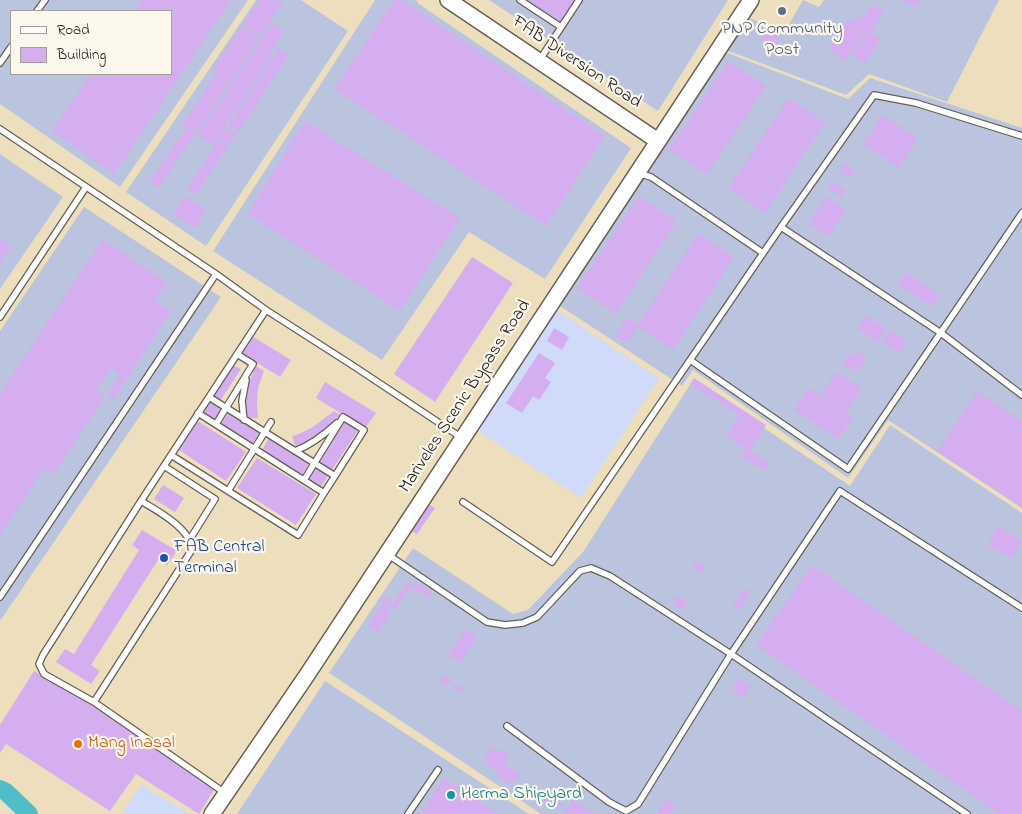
<!DOCTYPE html>
<html>
<head>
<meta charset="utf-8">
<style>
  body { margin:0 }
  #map { position:relative; width:1022px; height:814px; overflow:hidden; background:#eddfbe; font-family:"Indie Flower",sans-serif }
  canvas { display:block }
  .legend { position:absolute; left:10px; top:10px; width:162px; height:65px; box-sizing:border-box; background:#fbf7ec; border:1px solid #a29f99; margin:0; padding:6px 9px; list-style:none; font-size:15px; color:#1c1c1c }
  .legend li { display:flex; align-items:center; gap:10px; height:25px }
  .legend b { width:25px; border:1px solid #a29f99 }
</style>
</head>
<body>
<div id="map">
<canvas width="1022" height="814"></canvas>
<ul class="legend">
<li><b style="height:6px;background:#fff"></b>Road</li>
<li><b style="height:14px;background:#d4aeef"></b>Building</li>
</ul>
</div>
<script>
const c = document.querySelector('canvas').getContext('2d');
c.lineJoin = 'round';
function fillPath(path, color) {
  c.fillStyle = color;
  c.fill(path, 'evenodd');
}
function strokePath(path, color, width, dash) {
  c.strokeStyle = color;
  c.lineWidth = width;
  c.lineCap = dash ? 'butt' : 'round';
  c.setLineDash(dash || []);
  c.stroke(path);
}
function drawText(font, color, halo, rows, align = 'center') {
  c.font = font + ' "Indie Flower",sans-serif';
  c.lineWidth = 4.5;
  c.setLineDash([]);
  c.textBaseline = 'middle';
  c.strokeStyle = halo;
  c.fillStyle = color;
  for (const [text, x, y, turn = 0] of rows) {
    c.save();
    c.translate(x, y);
    c.rotate((+turn || 0) * Math.PI / 180);
    c.textAlign = isNaN(turn) ? turn : align;
    if (halo) c.strokeText(text, 0, 0);
    c.fillText(text, 0, 0);
    c.restore();
  }
}
fillPath(new Path2D(`
  M555 309 659 378 581 498 478 431Z
  M141 784 189 814H122Z`), '#d0daf9');
fillPath(new Path2D(`
  M0 0H248L120 187 0 104ZM11 11H171V74H11Z
  M256 0H301L348 31 206 246 126 192Z
  M375 0H416L419 4 631 148 545 279 469 232 382 360 213 251Z
  M489 0H728L658 111Z
  M803 0 819 7 824 0H999L947 102 869 74 846 95 726 50 747 17 784 33Z
  M725 52 848 99 870 78 1022 128V508L888 420 848 478 693 370 682 386 557 304Z
  M0 154 63 197 0 289Z
  M84 207 221 297 0 621V331Z
  M693 380 850 486 890 425 1022 513V814H541L329 673 413 548 513 614 528 610 583 552Z
  M325 681 529 814H237Z`), '#bac4de');
strokePath(new Path2D(`
  M0 789 6 792 29 814`), '#50bec9', 18);
fillPath(new Path2D(`
  M142 0H231L114 174 52 131 91 74H171V11H134Z
  M260 0 284 1 260 36 243 24Z
  M394 0H402L605 136 546 226 334 89Z
  M529 0H575L561 21Z
  M905 0H921L918 7 904 2Z
  M872 4 884 12 871 33 881 40 865 63 852 55 866 34 864 33 845 61 828 49 849 19 853 22 857 16 862 19Z
  M272 23 284 31 270 53 272 55 213 145 197 135Z
  M242 26 259 38 159 188 150 181 186 128 182 125 217 72 213 69Z
  M765 30 779 36 775 46 760 40Z
  M279 48 289 55 239 131 229 125Z
  M728 61 766 86 707 175 669 150Z
  M788 98 825 122 765 213 728 188Z
  M882 115 918 138 899 168 863 144Z
  M305 121 460 218 400 311 247 214Z
  M226 128 236 134 196 195 187 189Z
  M665 131 674 136 661 157 653 153Z
  M844 163 855 170 849 178 839 172Z
  M832 182 846 190 841 197 828 188Z
  M185 196 207 210 194 228 173 214Z
  M639 196 677 221 616 314 577 288Z
  M827 196 846 210 827 237 808 223Z
  M698 233 734 257 673 350 638 327 627 343 615 336 627 317 638 324Z
  M0 239 12 246 0 264Z
  M102 239 167 282 155 300 171 311 114 399 107 394 120 375 111 368 96 390 105 397 54 474 45 468 0 535V394Z
  M472 257 513 283 435 402 394 374Z
  M906 272 940 295 932 307 898 284Z
  M865 315 886 328 878 342 857 329Z
  M554 328 569 337 562 350 547 341Z
  M889 330 907 341 899 353 882 342Z
  M252 336 291 360 280 377 240 352Z
  M858 351 867 357 857 372 842 363 849 353 854 356Z
  M539 353 555 363 545 378 551 382 539 400 533 396 522 413 506 403Z
  M233 365 241 369 220 401 213 397Z
  M256 366 264 371 258 388 257 404 258 418H248L245 402 248 385Z
  M836 372 862 388 846 412 820 395Z
  M694 378 766 425 750 451 769 463 764 471 741 456 745 449 726 436 739 415 690 384Z
  M325 382 376 413 365 428 316 398Z
  M808 388 853 418 838 439 794 410Z
  M977 391 1022 421V508L937 451Z
  M210 402 221 409 214 420 203 413Z
  M334 411 340 415 320 433 296 448 292 436 299 434 313 427Z
  M228 413 260 432 252 444 221 424Z
  M198 421 246 452 226 481 179 450Z
  M344 421 358 430 332 470 319 462Z
  M269 438 309 463 302 475 262 450Z
  M257 458 316 494 296 525 237 488Z
  M316 467 329 474 321 487 308 479Z
  M163 485 184 498 175 512 154 499Z
  M426 503 435 508 417 534 409 529Z
  M998 526 1022 541 1012 559 987 545Z
  M142 530 177 551 167 565 158 560 91 665 100 671 91 684 56 662 65 649 74 654 139 550 132 545Z
  M696 560 706 566 702 573 692 567Z
  M812 565 1022 711V814H999L756 645Z
  M407 582 412 585 395 610 391 607Z
  M415 582 425 588 421 594 411 588Z
  M427 588 432 592 428 598 423 594Z
  M745 588 751 592 739 610 732 606Z
  M677 595 688 602 683 610 673 604Z
  M385 596 392 601 388 607 381 602Z
  M381 604 392 611 378 633 368 626Z
  M466 629 477 637 460 663 448 655Z
  M34 671 92 705 214 790 199 814 136 774 110 811 6 744 0 753V725Z
  M444 675 451 679 447 687 439 683Z
  M739 679 751 687 743 698 731 689Z
  M455 683 462 687 459 693 452 688Z
  M492 746 509 756 504 764 520 774 515 782 513 780 510 784 497 776 499 772 484 761Z
  M444 778 499 814H421Z
  M536 786 562 804 558 810 532 793Z
  M666 799 676 806 671 814H657Z
  M573 800 596 814H564Z`), '#d4aeef');
const service = new Path2D(`
  M520 0 561 27
  M37 11 45 0
  M539 61 579 0
  M0 63 11 47
  M0 129 216 274 266 310 352 365 462 438
  M638 173 651 177 763 253
  M781 227 941 333 1022 395
  M0 317 86 187
  M237 354 253 364
  M690 360 848 469 1022 213
  M209 397 335 476 324 493
  M244 420 242 401 246 380
  M216 424 253 364
  M295 451C311 445 324 435 337 423
  M171 455 298 535 324 493 198 413
  M164 466 215 499 190 539
  M304 480 343 417 364 430 335 476
  M228 491 271 422
  M463 502 552 562 781 227 874 95 916 103 1022 136
  M387 554 487 622 505 625 523 623 537 617 580 571 591 568 610 576 731 654 840 491 1022 608
  M0 597 216 274
  M94 702 191 551C194 530 156 510 141 501
  M507 726 609 802 626 811 638 804 731 654 967 814
  M225 793 94 702 44 674 39 664 43 655 141 501 266 310
  M408 814 438 770`);
const secondary = new Path2D(`
  M448 0 658 141
  M212 814 307 675 751 0`);
strokePath(service, '#656055', 8);
strokePath(secondary, '#656055', 18);
strokePath(service, '#fff', 5.5);
strokePath(secondary, '#fff', 15);
for (const [x, y, r, color] of [
  [782,11,5,"#5c6f8a"],
  [164,558,5,"#1a4fb4"],
  [78,744,5,"#e8710a"],
  [451,795,5,"#0f9aa8"]
]) {
  const dot = new Path2D();
  dot.arc(x, y, r, 0, 2 * Math.PI);
  c.fillStyle = color;
  c.fill(dot);
  strokePath(dot, '#fbf7ec', 2);
}
drawText('18px', '#4e5e75', '#fbf7ec', [
  ["PNP Community",782,30],
  ["Post",782,51]
]);
drawText('18px', '#1c1c1c', '#fbf7ec', [
  ["FAB Diversion Road",576,63,34],
  ["Mariveles Scenic Bypass Road",466,397,-57]
]);
drawText('18px', '#164399', '#fbf7ec', [
  ["FAB Central",174,548],
  ["Terminal",174,569]
], 'left');
drawText('18px', '#c56008', '#fbf7ec', [
  ["Mang Inasal",88,744]
], 'left');
drawText('18px', '#0d838f', '#fbf7ec', [
  ["Herma Shipyard",461,795]
], 'left');
</script>
</body>
</html>
